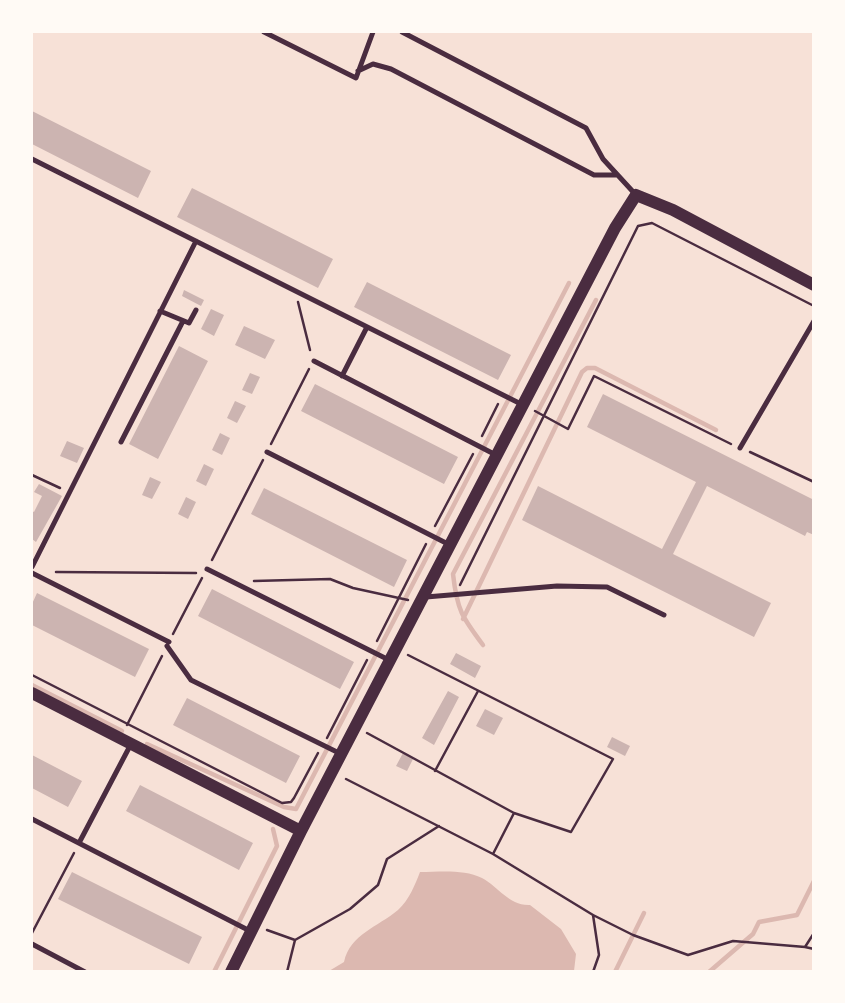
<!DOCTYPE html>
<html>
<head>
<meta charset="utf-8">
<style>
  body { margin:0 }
  #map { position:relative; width:845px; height:1003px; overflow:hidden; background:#f7e1d7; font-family:"Open Sans",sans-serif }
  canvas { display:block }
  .frame { position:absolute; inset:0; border:33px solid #fffaf5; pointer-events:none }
</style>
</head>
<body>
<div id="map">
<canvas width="845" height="1003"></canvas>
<div class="frame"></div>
</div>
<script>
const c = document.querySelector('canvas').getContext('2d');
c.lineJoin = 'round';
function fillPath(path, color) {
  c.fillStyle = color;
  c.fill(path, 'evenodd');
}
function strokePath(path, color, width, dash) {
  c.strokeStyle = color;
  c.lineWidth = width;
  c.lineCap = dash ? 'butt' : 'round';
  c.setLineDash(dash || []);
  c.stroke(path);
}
fillPath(new Path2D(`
  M420 872C440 872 464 869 482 878 499 887 509 906 530 905L561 929 576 954 574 971H329L344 962C350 934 378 927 398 910 409 900 415 885 420 872Z`), '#dcb8b0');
strokePath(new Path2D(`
  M463 619 582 372 587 368H595L716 430
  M483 645C462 617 457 610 453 574L596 300
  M32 685 122 731
  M147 744 284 807 296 809 569 283
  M214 972 277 846 273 829
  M615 972 644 913
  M709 972 753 934 759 922 797 915 814 881`), '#dcb8b0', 4.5);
fillPath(new Path2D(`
  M32 111 151 171 138 198 32 144Z
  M192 188 333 259 318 288 177 217Z
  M367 282 511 355 498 380 354 307Z
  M184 290 204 300 201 306 182 296Z
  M211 309 224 315 214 336 201 329Z
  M244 326 275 340 265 359 235 345Z
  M179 346 208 361 158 459 129 444Z
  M250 373 260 377 252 394 242 390Z
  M315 384 458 457 444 484 301 411Z
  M603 394 814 500V535L807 532 805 536 707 486 673 554 771 603 754 637 522 520 538 486 662 549 696 482 587 427Z
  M235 401 246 406 237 423 227 418Z
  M220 433 230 438 222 455 212 450Z
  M67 441 84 448 77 463 60 456Z
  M204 464 214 469 206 486 196 481Z
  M150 477 161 482 152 499 142 495Z
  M39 484 62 496 36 542 32 539V511L34 512 42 496 34 492Z
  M264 488 407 560 394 587 251 514Z
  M186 497 196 502 188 519 178 514Z
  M212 589 354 662 340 689 198 616Z
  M37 593 149 649 135 677 32 625V604Z
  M456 653 481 666 475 678 450 664Z
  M448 691 459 697 434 745 422 738Z
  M187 698 300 756 286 783 173 725Z
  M485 709 503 718 494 735 476 726Z
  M612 737 630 746 625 756 607 747Z
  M403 753 413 759 407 771 396 766Z
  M32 755 82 781 68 807 32 788Z
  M140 785 253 843 239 870 126 811Z
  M72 872 202 937 189 964 58 899Z`), '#ccb4b1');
strokePath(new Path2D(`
  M298 302 310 350
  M535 411 568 429 594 376 731 444
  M482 436 498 404
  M271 444 309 369
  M750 452 814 482
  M32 475 60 488
  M435 526 473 454
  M212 560 263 460
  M56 572 196 573
  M254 581 330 579 353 588 408 600
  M460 585 638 226 652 223 814 306
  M173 634 202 578
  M377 641 426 544
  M408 655 613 759 571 832 514 813
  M32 675 282 803 291 802 294 798 318 753
  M127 725 162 656
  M367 733 514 813 493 854
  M327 738 367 660
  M435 771 478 691
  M346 779 493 854 593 915 599 955 593 972
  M593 915 633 935 688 955 733 941 805 947 814 933
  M267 930 295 940 287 972
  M32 933 74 853
  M295 940 350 909 378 885 387 859 439 826
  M805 947 814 949`), '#4a2c40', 2.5);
strokePath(new Path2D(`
  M264 32 356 78 373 32
  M402 32 586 128 603 159 636 195
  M358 71 373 64 391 69 594 175H617
  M32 159 523 405
  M160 311 189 323 196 310
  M314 361 496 455
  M342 376 367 327
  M121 442 183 321
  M740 448 814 321
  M267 452 448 544
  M32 567 196 241
  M207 569 389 660
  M32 573 169 642
  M426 597 557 586 607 587 664 615
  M167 646 191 680 339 753
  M32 819 250 931
  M79 843 131 744
  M32 944 85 972`), '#4a2c40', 5);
strokePath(new Path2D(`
  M32 693 301 831
  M231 972 301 831 615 228 636 195 673 210 814 285`), '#4a2c40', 12);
</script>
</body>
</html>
